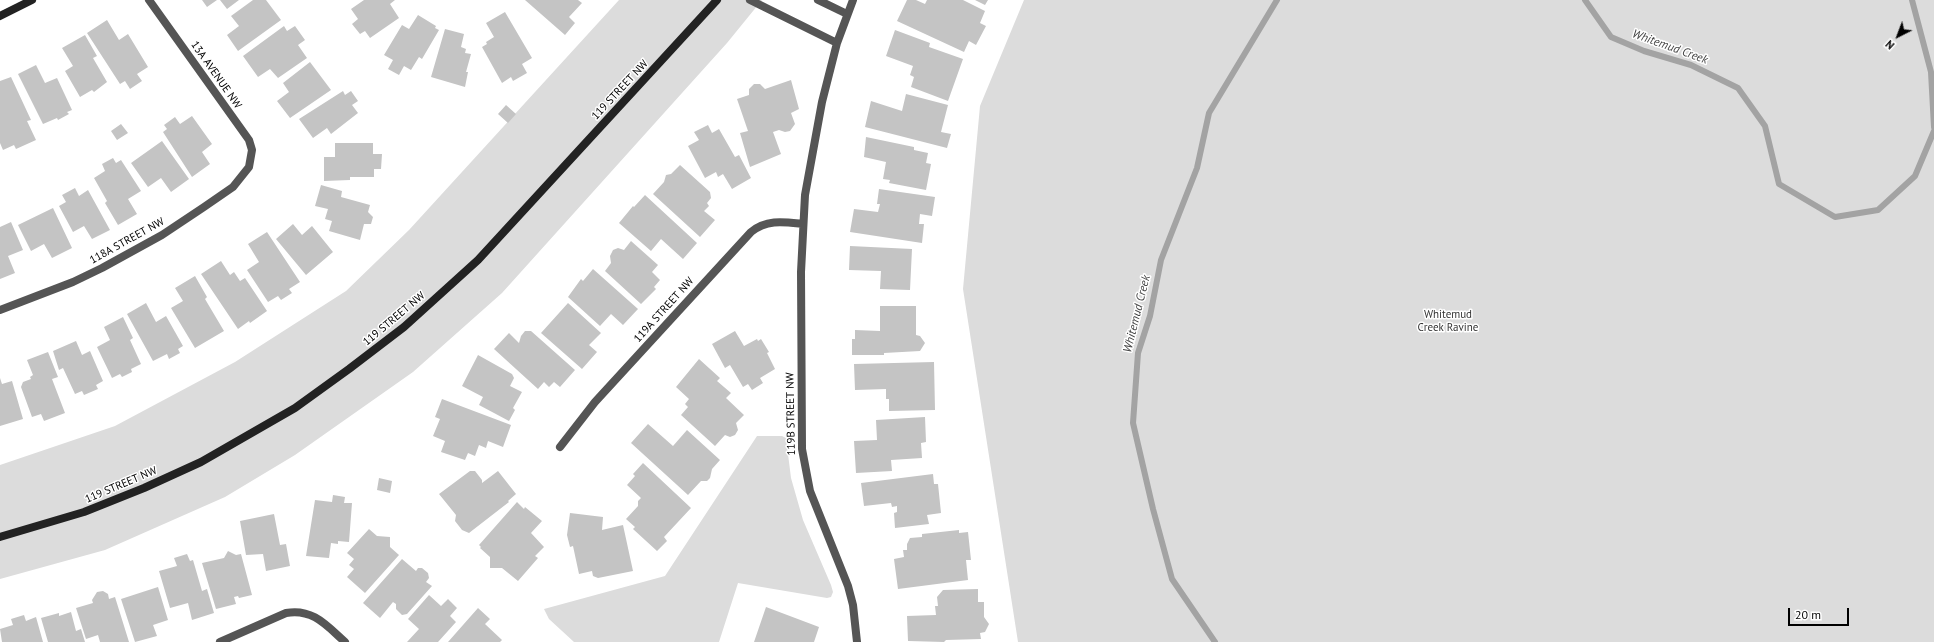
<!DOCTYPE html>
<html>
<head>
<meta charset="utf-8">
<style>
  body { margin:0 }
  #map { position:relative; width:1934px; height:642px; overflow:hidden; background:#fff; font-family:"PT Sans",sans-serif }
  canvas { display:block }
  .north { position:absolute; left:1878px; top:16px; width:40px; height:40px; -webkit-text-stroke:3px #fff; paint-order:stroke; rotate:222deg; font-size:11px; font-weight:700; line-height:16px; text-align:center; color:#000 }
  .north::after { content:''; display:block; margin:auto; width:14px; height:18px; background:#000; clip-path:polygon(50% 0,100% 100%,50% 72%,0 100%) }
  .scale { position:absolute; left:1788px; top:608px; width:61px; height:18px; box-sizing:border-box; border:2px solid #000; border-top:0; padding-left:5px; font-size:12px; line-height:14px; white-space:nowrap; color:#000; -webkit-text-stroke:3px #fff; paint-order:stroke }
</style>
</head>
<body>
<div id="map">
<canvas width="1934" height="642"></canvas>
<div class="north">N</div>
<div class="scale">20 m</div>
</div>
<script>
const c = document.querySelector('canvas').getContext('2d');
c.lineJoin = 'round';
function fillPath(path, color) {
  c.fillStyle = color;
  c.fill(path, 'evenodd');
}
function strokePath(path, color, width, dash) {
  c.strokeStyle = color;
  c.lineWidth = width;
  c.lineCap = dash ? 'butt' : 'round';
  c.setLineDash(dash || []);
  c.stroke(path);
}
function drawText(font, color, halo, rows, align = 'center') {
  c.font = font + ' "PT Sans",sans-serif';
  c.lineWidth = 3;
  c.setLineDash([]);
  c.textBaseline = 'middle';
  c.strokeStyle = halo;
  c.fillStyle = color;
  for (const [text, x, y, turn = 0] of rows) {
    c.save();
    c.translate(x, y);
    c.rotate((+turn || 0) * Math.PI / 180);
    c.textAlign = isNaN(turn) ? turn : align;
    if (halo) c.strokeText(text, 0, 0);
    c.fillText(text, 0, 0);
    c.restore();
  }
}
fillPath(new Path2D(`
  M619 0H762L727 43 502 293 413 372 295 455 225 497 105 550 0 579V465L115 426 235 362 346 291 409 230Z
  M1024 0H1934V642H1018L963 289 980 106Z
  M757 436H782L786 438 791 478 803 520 831 585 833 592 831 597 827 598 738 583 719 642H574L549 619 544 609 665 576Z`), '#dcdcdc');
strokePath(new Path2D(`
  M1585 0 1611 37 1644 51 1691 65 1738 88 1765 126 1779 184 1835 217 1878 210 1915 176 1934 131
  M1912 0 1931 72 1934 127
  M1215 642 1172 579 1153 509 1133 423 1138 353 1150 316 1161 260 1197 168 1209 113 1277 0`), '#a3a3a3', 6);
fillPath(new Path2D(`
  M202 0H217L207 7Z
  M220 0H239L227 9Z
  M253 0H266L281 20 238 51 227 35 239 26 231 16Z
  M364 0H395L390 4 399 18 370 38 365 31 360 34 352 24 358 19 351 9Z
  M525 0H578L582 3 569 17 575 23 565 35Z
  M907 0H916L925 4 927 0H963L985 11 980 23 986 26 976 45 969 41 964 52 897 21Z
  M975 0H988L985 5Z
  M505 12 532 58 522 64 527 73 513 81 511 77 502 83 482 47 487 44 486 42 494 37 486 23Z
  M418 15 436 26 435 28 439 30 422 59 419 57 411 70 404 66 399 75 388 69 393 60 384 55 402 25 409 29Z
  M107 20 119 40 128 34 148 67 137 74 142 81 130 89 125 81 120 84 87 33Z
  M284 26 287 31 295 26 305 40 298 45 307 58 278 78 270 69 258 77 243 56Z
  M445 29 464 34 461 47 466 49 465 53 471 54 466 72H468L465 87 431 77Z
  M895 30 930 43 929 47 963 59 948 101 911 87 914 77 910 75 913 66 886 56Z
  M85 35 97 56 93 58 107 82 94 92 92 90 80 97 65 71 73 66 62 48Z
  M310 62 331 90 290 118 277 101 289 92 283 83Z
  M36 65 45 83 57 78 72 110 67 112 69 114 58 120 57 118 43 124 18 74Z
  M11 77 31 120 27 121 36 140 16 149 14 145 3 150 0 143V81Z
  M791 80 799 109 791 113 795 124 790 131 785 132 779 130 773 132 781 154 750 167 740 133 748 131 737 99 749 95V89L754 84H760L765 89Z
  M343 91 345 95 351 91 358 101 352 105 358 113 331 134 327 128 313 138 299 119Z
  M906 94 948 105 941 132 951 134 947 148 865 127 871 101 902 111Z
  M506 105 516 114 508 123 498 114Z
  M192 116 212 144 202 152 210 164 192 177 163 132 167 129 164 125 175 117 180 124Z
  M121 124 128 133 117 140 111 131Z
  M708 125 712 133 719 129 735 157 739 155 751 178 732 189 723 174 718 177 716 172 705 178 688 146 699 140 694 132Z
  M866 137 914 147V150L928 153 926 163 931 164 926 190 889 183 890 180 883 179 886 162 864 157Z
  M162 141 189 179 171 192 161 178 148 187 131 163Z
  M335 143H373V154H382L381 169H374V177H350V180L324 181V157H335Z
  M113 158 116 163 121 160 141 191 128 199 137 214 118 225 105 203 107 201 94 178 105 171 102 164Z
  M680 165 710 192 711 198 707 203 709 206 704 211 715 220 700 237 653 194 664 182 666 175 671 174Z
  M321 185 342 191 341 197 370 205 368 212 373 217 371 224H364L360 240 329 231 332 221 325 219 328 209 315 206Z
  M75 188 79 196 88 190 110 230 92 239 84 226 73 232 59 206 66 202 62 195Z
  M879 189 935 197 932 216 920 214 919 224H924L922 243 850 232 854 209 878 212 880 204H877Z
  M645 195 697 243 683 259 661 239 651 251 619 223 633 206 634 207Z
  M53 208 72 248 52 258 44 244 31 251 18 225Z
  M11 222 23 250 8 256 15 273 0 279V227Z
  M293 224 302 235 312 226 333 252 306 275 276 239Z
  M267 232 300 282 289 289 292 293 281 300 278 296 268 302 247 270 259 262 248 244Z
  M631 241 658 265 652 272 660 280 654 287 656 289 641 304 605 271 611 263 610 256 613 250 618 248 624 250Z
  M850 246 912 249 910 290 880 289 881 271 849 270Z
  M221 261 230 275 234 272 240 281 245 278 267 311 250 323 249 321 238 329 201 274Z
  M593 269 638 309 623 325 611 314 600 326 568 297 581 279 583 281Z
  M195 276 207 297 205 299 224 331 195 348 171 308 183 301 175 288Z
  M146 303 156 322 166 316 183 346 178 349 180 353 169 359 167 354 153 361 127 314Z
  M568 303 601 333 589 345 597 352 582 369 541 333Z
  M880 306H916V335L920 336 925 343 920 351 884 353V355H852V339H855V330L880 331Z
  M123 317 133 338 130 340 141 364 131 369 132 372 122 377 120 374 112 378 97 347 110 340 104 327Z
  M525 331H531L575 370 560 387 554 382 549 387 544 382 538 389 494 349 509 333 519 343 521 336Z
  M735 331 744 346 757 339 758 341 761 339 769 352 767 353 775 369 760 378 763 383 752 390 748 384 743 387 730 365 725 368 712 344Z
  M76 341 82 355 90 351 103 381 96 385 98 389 84 395 82 391 75 394 63 368 59 370 53 351Z
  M48 352 58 377 52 379 65 413 44 421 41 414 32 417 21 387 23 382 31 379 30 377 33 375 27 360Z
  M478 355 512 374 514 378 510 386 522 392 513 408 515 410 509 421 479 405 483 397 462 386Z
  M699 359 720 378 717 381 731 393 726 398 744 415 736 423 738 430 735 435 730 437 725 435 715 446 681 415 688 407 685 404 689 399 676 387Z
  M934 362 935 410 889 411V399H886V389L855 390 854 364Z
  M0 378 2 384 12 381 23 419 0 426Z
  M442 399 511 425 503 447 488 441 486 448 479 445 475 456 468 453 465 460 441 452 445 441 433 436 440 419 435 417Z
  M925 417 926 442 921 443 922 458 891 460 892 471 856 473 854 441 877 440 876 420Z
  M648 424 673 446 687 430 720 460 712 469 710 478 707 481H701L688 495 631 443Z
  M643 463 691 508 664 537 667 541 657 551 633 529 635 527 626 519 638 506V501L641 498 627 485 635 476 633 474Z
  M470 471H475L482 480V483L498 471 516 494 508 501 509 502 469 533 462 530 455 521 456 515 439 494Z
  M933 474 934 484H938L941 513 927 515 929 524 895 528 894 513 897 512V506L892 507 891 503 864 506 861 483Z
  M379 478 392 481 390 493 377 490Z
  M333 495 345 497 344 503H352L349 542 338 541V544L331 543 329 558 306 556 315 500 332 502Z
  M517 502 524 509 525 507 542 521 531 533 544 547 535 556 538 558 518 581 502 568H490V557L480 548 481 547 479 545Z
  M570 513 603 517 602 530 623 525 633 571 598 578 593 576 592 571 579 574 573 546 570 547 567 535Z
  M274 514 280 545 286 544 290 566 266 571 263 554 246 555 240 521Z
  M369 529 377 536 390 537V547L399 555 365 593 347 577 354 569 349 565 354 559 347 553Z
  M959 530V533L968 532 971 560H966L968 580 898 589 894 559 904 557 903 550H907V544L910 538 922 537V534Z
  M228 551 236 555 241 554 252 595 239 598 238 596 234 597 236 604 216 609 202 563 224 558Z
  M187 554 190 561 193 560 202 591 207 589 214 613 192 620 188 603 170 608 159 571 177 566 174 558Z
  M402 559 416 571 418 568H422L428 573 429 578 426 582 432 586 407 614 402 615 396 609V604L393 602 380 618 363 603Z
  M158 587 168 620 153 625 157 636 135 642 121 599Z
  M978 589V602H984V617L989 624 985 632 980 633 981 639 946 640 944 642 908 641 907 616 936 615 935 606H938L937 597 943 590Z
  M103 591 108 594 109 599 115 597 129 642H100L98 635 86 639 76 608 93 603 92 600 97 592Z
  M429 595 441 606 448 599 457 608 450 616 456 622 438 642H407L419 629 408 619Z
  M766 607 819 627 814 642H754Z
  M478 608 490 619 485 624 502 640 500 642H448Z
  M71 612 76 631 81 629 85 642H48L41 618 59 613V616Z
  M24 615 26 621 36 617 43 642H2L0 629 13 625 11 619Z`), '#c4c4c4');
strokePath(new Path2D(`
  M750 0 837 43
  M818 0 847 14
  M853 0 837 43 822 102 805 195 801 272 802 449 810 491 848 586 853 605 857 642
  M0 310 73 282 102 268 162 235 204 207 233 187 249 167 252 150 249 140 149 0
  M560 447 595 402 751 232C767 219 784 222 803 224
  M220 642 286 613C313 608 327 626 345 642`), '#555', 8);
strokePath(new Path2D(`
  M0 16 32 0
  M0 537 84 512 144 488 201 462 295 408 349 369 404 327 478 260 717 0`), '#222', 8);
drawText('11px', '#000', '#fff', [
  ["13A AVENUE NW",216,75,55],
  ["119 STREET NW",620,90,-47],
  ["118A STREET NW",127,241,-29],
  ["119A STREET NW",664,310,-48],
  ["119 STREET NW",394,319,-40],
  ["119B STREET NW",791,414,-91],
  ["119 STREET NW",121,485,-23]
]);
drawText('11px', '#333', '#fff', [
  ["Whitemud",1448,315],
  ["Creek Ravine",1448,328]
]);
drawText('italic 12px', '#444', '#fff', [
  ["Whitemud Creek",1670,47,20],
  ["Whitemud Creek",1137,314,-76]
]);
</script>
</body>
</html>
